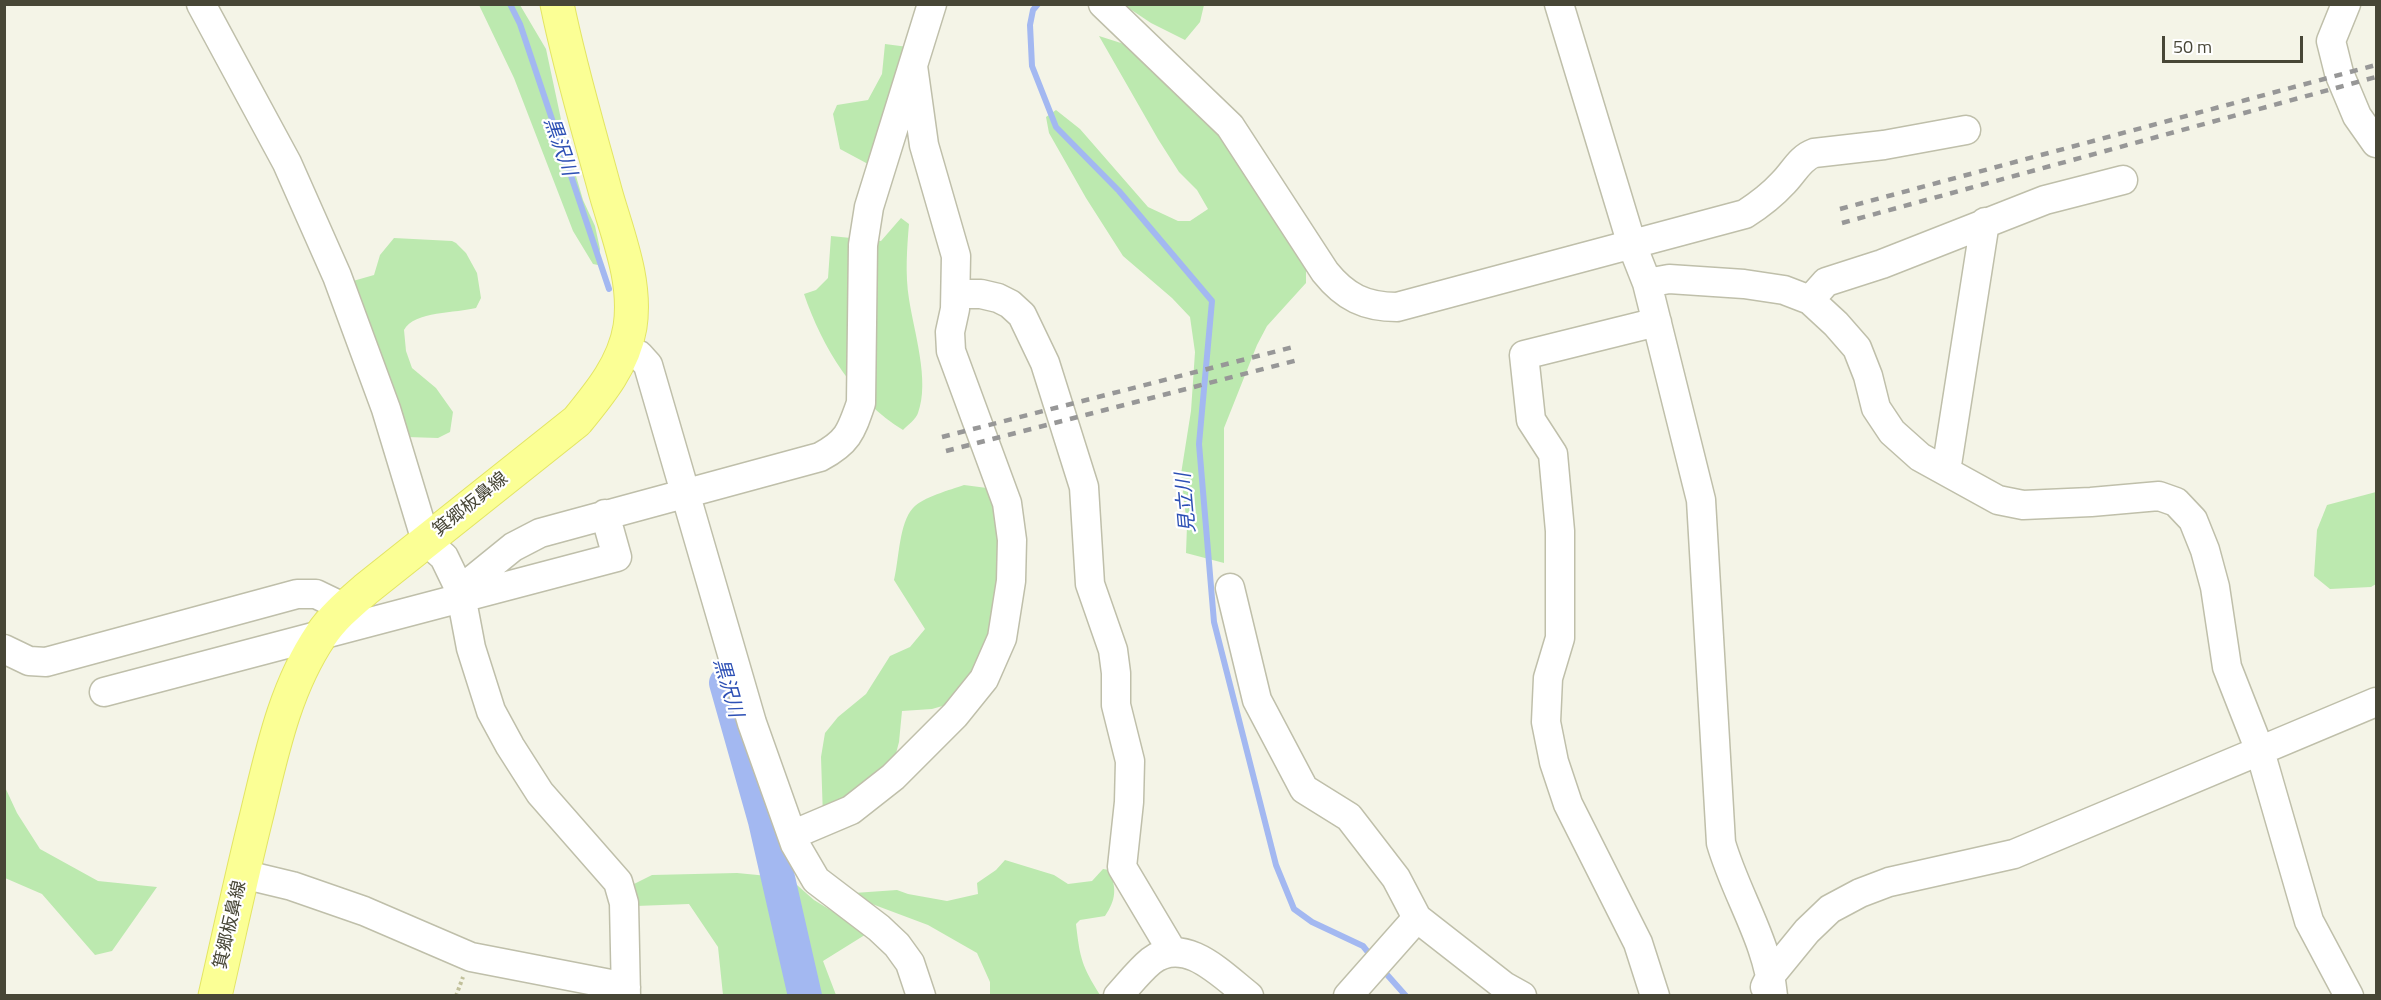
<!DOCTYPE html>
<html>
<head>
<meta charset="utf-8">
<style>
  body { margin:0 }
  #map { position:relative; width:2381px; height:1000px; overflow:hidden; background:#f4f4e7; font-family:"Titillium Web",sans-serif }
  canvas { display:block }
  .frame { position:absolute; inset:0; border:6px solid #474636; pointer-events:none }
  .scale { position:absolute; left:2162px; top:36px; width:141px; height:27px; box-sizing:border-box; border:3px solid #474636; border-top:0; padding-left:8px; font-size:18px; line-height:21px; white-space:nowrap; color:#474636; -webkit-text-stroke:4px #fff; paint-order:stroke }
</style>
</head>
<body>
<div id="map">
<canvas width="2381" height="1000"></canvas>
<div class="frame"></div>
<div class="scale">50 m</div>
</div>
<script>
const c = document.querySelector('canvas').getContext('2d');
c.lineJoin = 'round';
function fillPath(path, color) {
  c.fillStyle = color;
  c.fill(path, 'evenodd');
}
function strokePath(path, color, width, dash) {
  c.strokeStyle = color;
  c.lineWidth = width;
  c.lineCap = dash ? 'butt' : 'round';
  c.setLineDash(dash || []);
  c.stroke(path);
}
function drawText(font, color, halo, rows, align = 'center') {
  c.font = font + ' "Titillium Web","Noto Sans JP",sans-serif';
  c.lineWidth = 4.5;
  c.setLineDash([]);
  c.textBaseline = 'middle';
  c.strokeStyle = halo;
  c.fillStyle = color;
  for (const [text, x, y, turn = 0] of rows) {
    c.save();
    c.translate(x, y);
    c.rotate((+turn || 0) * Math.PI / 180);
    c.textAlign = isNaN(turn) ? turn : align;
    if (halo) c.strokeText(text, 0, 0);
    c.fillText(text, 0, 0);
    c.restore();
  }
}
fillPath(new Path2D(`
  M479 5H520L546 49 565 138 583 200 595 226 600 249 598 265 593 264 573 231 514 78Z
  M1124 5H1204L1200 22 1185 40 1151 23Z
  M1099 36 1124 44 1217 130 1257 189 1279 229 1306 266V283L1267 326 1257 345 1224 428V563L1186 553 1187 526 1181 474 1191 411 1195 352 1190 317 1172 298 1123 256 1086 198 1049 133 1046 117 1056 110 1080 129 1148 207 1178 221H1190L1208 209 1197 190 1179 172 1158 139Z
  M885 44 908 47 868 164 840 149 833 114 837 105 868 100 882 74Z
  M901 218 909 224C907 248 905 274 909 299 914 332 930 381 918 413 916 419 908 425 903 430 855 401 822 347 804 294L816 290 828 278 831 236 881 241Z
  M394 238 452 241 456 243 466 253 477 273 481 298 476 308C457 313 414 311 404 330L406 351 412 368 436 388 453 412 450 432 438 438 407 437 353 281 374 275 380 255Z
  M964 485 987 488 1002 530 991 638 953 703 932 709 902 711 899 742 894 761 823 818 821 757 825 733 838 717 866 694 890 656 910 647 925 629 894 580C899 560 899 523 913 508 923 497 950 490 964 485Z
  M2376 492V584L2371 587 2330 589 2314 576 2317 530 2327 505Z
  M4 785 17 813 40 849 98 881 157 887 112 951 95 955 42 894 5 878Z
  M1005 860 1054 875 1068 884 1092 881 1103 869 1109 870C1117 888 1116 900 1105 916L1080 920 1076 924C1080 959 1082 966 1100 995H990V982L977 953 928 925 856 898 854 893 897 890 908 894 947 901 978 894 977 883 996 870Z
  M737 873 789 878 814 900 868 933 823 961 836 995H723L718 947 689 904 636 906 634 884 652 875Z`), '#bce9af');
strokePath(new Path2D(`
  M510 4 520 24 609 289
  M1038 4 1033 10 1030 25 1032 66 1056 127 1119 191 1212 301 1199 444 1214 622 1276 865 1294 909 1312 922 1363 946 1372 957
  M1382 969 1406 996`), '#a3b8f1', 6);
strokePath(new Path2D(`
  M726 683 765 821 805 996`), '#a3b8f1', 34);
const minor = new Path2D(`
  M201 4 287 163 337 276 386 409 426 541 444 557 460 590 471 648 491 711 510 746 540 793 618 882 624 903 626 996
  M1103 4 1230 126 1325 272C1345 297 1365 307 1397 307L1745 214C1759 205 1772 195 1783 183 1794 172 1800 158 1814 153L1884 145 1966 130
  M1559 4 1632 245 1647 283 1701 500 1721 843C1736 895 1768 941 1773 996
  M2346 4 2331 41 2339 73 2357 116 2376 143
  M1647 283 1669 279 1744 284 1784 290 1810 300 1836 324 1857 348 1868 376 1876 408 1892 432 1920 457 1998 500 2023 505 2091 502 2159 496 2176 502 2193 520 2205 550 2215 587 2227 667 2260 751 2309 921 2349 996
  M956 294H981L998 298 1010 304 1022 315 1045 363 1084 487 1090 584 1113 650 1116 673V705L1130 761 1129 802 1122 867 1172 951
  M1810 300 1826 282 1882 264 2045 200 2123 180
  M624 351 639 355 648 365 752 723 795 844 816 880 879 928 897 945 910 963 921 996
  M1946 471 1985 222
  M1230 588 1257 700 1304 789 1349 817 1396 878 1417 918 1504 986 1522 996
  M460 590 513 547 540 533 820 457C848 442 851 432 861 403L863 245 869 207 932 4
  M4 649 29 661 46 662 297 594H316L345 608
  M104 692 617 557 605 514
  M792 835 851 810 893 777 955 715 984 679 1002 638 1011 581 1012 540 1007 503 951 351 950 332 955 309 956 256 924 145 913 66
  M242 874 292 886 364 911 471 957 626 987
  M1765 987 1771 975 1807 931 1830 909 1860 893 1889 882 2014 854 2376 702
  M1118 996C1129 984 1139 971 1151 961 1185 934 1223 976 1249 996
  M1348 996 1417 918
  M1655 996 1638 943 1568 804 1554 762 1546 722 1548 678 1560 638V531L1553 454 1531 420 1524 355 1657 322`);
const major = new Path2D(`
  M215 996C229 935 242 874 257 814 272 752 285 688 321 635 333 617 350 603 366 589L577 421C600 393 624 364 630 327 637 282 618 236 606 194 589 131 570 68 557 4`);
strokePath(minor, '#bfbfaa', 31);
strokePath(major, '#e3e564', 35);
strokePath(new Path2D(`
  M456 996 463 977`), '#c1c09b', 4, [3, 3]);
strokePath(minor, '#fff', 28);
strokePath(major, '#fbff95', 33);
strokePath(new Path2D(`
  M1840 209 2376 65
  M1842 223 2376 77
  M942 437 1297 346
  M946 451 1302 359`), '#979797', 4.5, [8, 8]);
drawText('18px', '#474636', '#fff', [
  ["箕郷板鼻線",471,505,-39],
  ["箕郷板鼻線",231,925,-77]
]);
drawText('italic 20px', '#2d50b5', '#fff', [
  ["黒沢川",559,147,71],
  ["見立川",1187,503,-95],
  ["黒沢川",727,688,74]
]);
</script>
</body>
</html>
